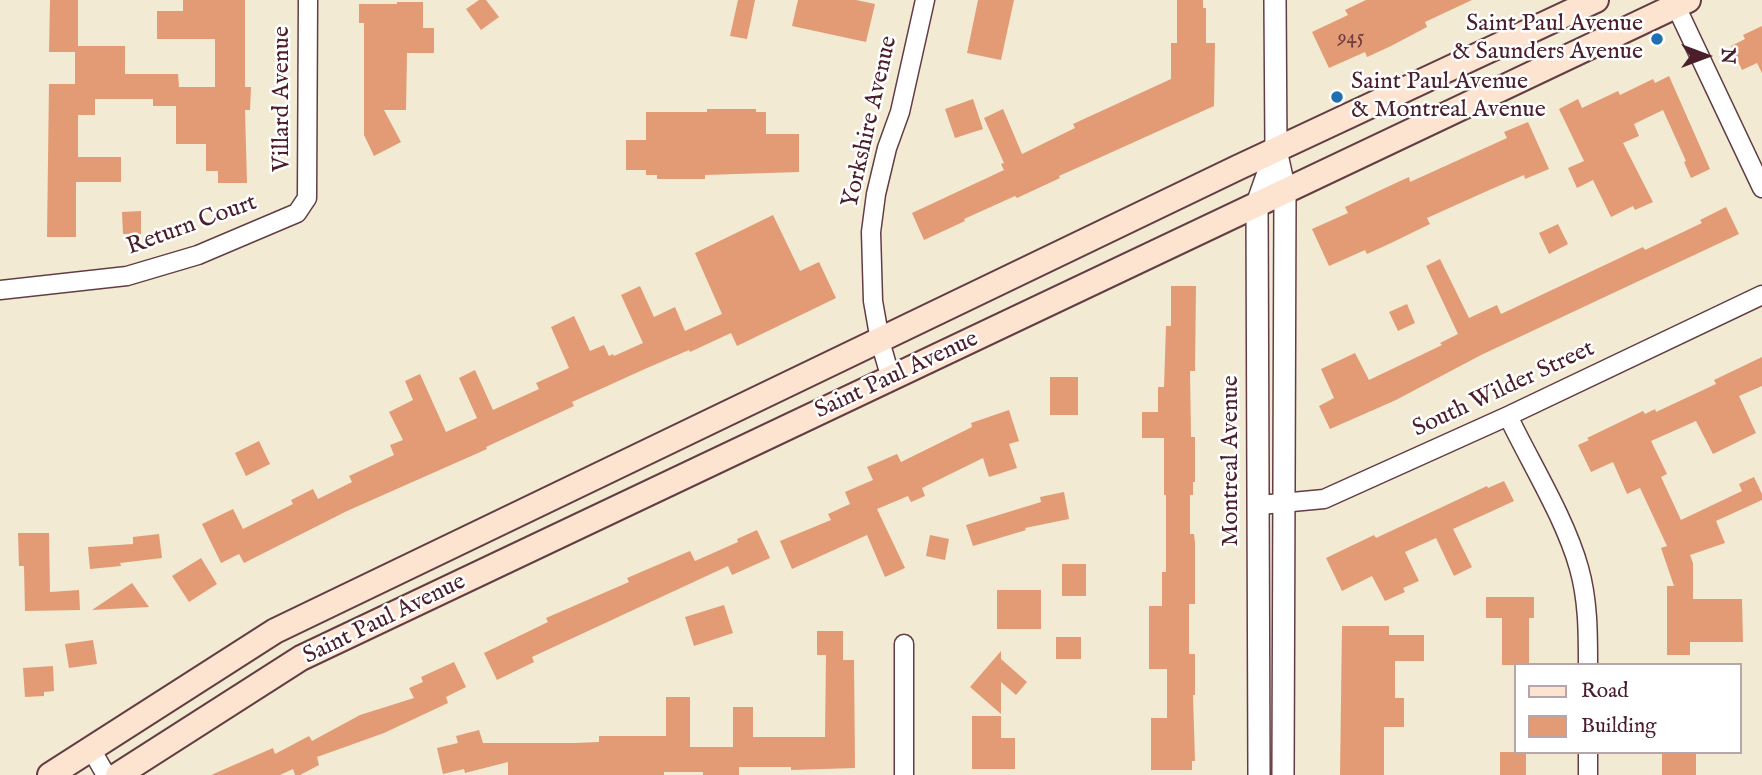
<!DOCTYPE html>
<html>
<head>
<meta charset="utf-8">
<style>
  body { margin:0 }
  #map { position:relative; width:1762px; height:775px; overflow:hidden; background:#f2ead3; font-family:"IM FELL English",serif }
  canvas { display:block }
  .legend { position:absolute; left:1514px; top:663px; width:228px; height:91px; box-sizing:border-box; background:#fff; border:2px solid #b7a5aa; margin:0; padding:9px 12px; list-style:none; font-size:21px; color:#4a1f2b }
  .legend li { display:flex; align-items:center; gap:14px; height:35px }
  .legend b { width:35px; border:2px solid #b7a5aa }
  .north { position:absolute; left:1671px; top:21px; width:70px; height:70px; -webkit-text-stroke:5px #fff; paint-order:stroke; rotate:90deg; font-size:19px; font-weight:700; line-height:28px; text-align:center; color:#4a1f2b }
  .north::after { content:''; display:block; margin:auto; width:24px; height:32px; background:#4a1f2b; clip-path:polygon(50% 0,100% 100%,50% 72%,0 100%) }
</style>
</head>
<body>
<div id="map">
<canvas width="1762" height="775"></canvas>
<ul class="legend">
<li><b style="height:9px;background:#fde4d1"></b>Road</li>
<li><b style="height:19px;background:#e39b75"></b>Building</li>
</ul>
<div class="north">N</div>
</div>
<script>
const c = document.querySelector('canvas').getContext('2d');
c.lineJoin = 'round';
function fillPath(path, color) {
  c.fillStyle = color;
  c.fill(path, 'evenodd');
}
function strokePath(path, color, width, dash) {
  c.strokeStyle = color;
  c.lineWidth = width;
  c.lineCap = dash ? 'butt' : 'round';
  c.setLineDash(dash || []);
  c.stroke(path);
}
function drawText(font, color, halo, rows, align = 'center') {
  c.font = font + ' "IM FELL English",serif';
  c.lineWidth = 5;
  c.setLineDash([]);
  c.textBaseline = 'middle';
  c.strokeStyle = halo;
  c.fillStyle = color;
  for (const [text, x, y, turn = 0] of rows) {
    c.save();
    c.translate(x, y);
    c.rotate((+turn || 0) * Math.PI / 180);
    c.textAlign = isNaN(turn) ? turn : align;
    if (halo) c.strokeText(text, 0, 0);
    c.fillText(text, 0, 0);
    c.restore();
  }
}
fillPath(new Path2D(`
  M50 0H78V46H125V74H178L179 87H215V39H157V11H183V0H245V87H251L250 110H245L247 183H218V171H206V144H176V106H153V99H95V115H78V157H121V182H76V237H47L49 84H75V52H49Z
  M479 0H486L499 17 481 30 466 9Z
  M738 0H755L747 39 730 36Z
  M798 0H856L875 4 866 42 792 26Z
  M978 0H1014L1001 60 967 53Z
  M1177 0H1203V8H1206V43H1215L1214 106 1059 176 1060 178 1017 198 1015 196 964 219 965 221 924 240 912 213 1004 170 1001 164 1004 163 984 118 1003 109 1022 154 1075 128 1073 124 1171 79V43H1177Z
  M1366 0H1472L1425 22 1427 27 1391 46 1367 57 1365 52 1329 68 1312 32 1348 15 1345 10Z
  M397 2H423V28H434V53H407L406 110H384L401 142 374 156 364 135V23H359V4H397Z
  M1762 26V73L1757 63 1742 70 1731 46 1745 39 1743 35Z
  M1669 76 1710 169 1691 178 1684 162 1686 161 1663 110 1634 124 1639 136 1623 143 1653 202 1635 210 1633 206 1611 217 1593 180 1577 188 1568 168 1584 161 1559 109 1578 99 1582 108 1618 91 1620 95 1653 79 1655 83Z
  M973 99 983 129 955 138 945 109Z
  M707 109H756V112H766V134H799V172L705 175V179H657V175H646V170H626V140H646V112H707Z
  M1528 122 1549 169 1525 179 1524 175 1487 191 1427 218 1430 224 1391 243 1367 254 1365 250 1329 266 1312 229 1348 213 1345 207 1385 188 1409 177 1410 182 1507 138 1504 132Z
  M1726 207 1739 234 1481 355 1396 400 1330 429 1319 406 1334 398 1321 369 1355 353 1369 380 1442 345 1440 343 1458 334 1426 266 1440 259 1469 318 1497 305 1501 314 1643 247 1645 250 1702 223 1700 220Z
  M141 211V234H123L122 212Z
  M773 215 800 271 819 262 836 298 737 346 731 333 690 352 689 350 647 368 572 402 574 406 486 447 487 449 347 511 244 563 239 554 221 563 202 524 233 509 243 529 293 504 291 500 313 489 318 499 352 482 349 476 394 455 390 445 403 440 389 412 413 400 405 381 420 374 446 432 477 418 459 378 475 370 493 410 539 389 536 383 569 368 551 327 574 316 590 351 604 345 609 356 613 354 614 356 643 343 621 295 640 286 654 317 675 307 685 331 722 314 695 253Z
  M1558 224 1568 244 1549 254 1539 233Z
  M1171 286H1196L1195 371H1190L1191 437H1195V482H1193V495H1190V534H1194L1195 543V604H1189V654H1195V695H1193L1195 761H1192V770H1151V718H1167V669H1149V606H1162V572H1166V495H1164V438H1142V412H1158V387H1164L1166 326H1171Z
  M1407 304 1415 323 1398 331 1389 312Z
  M1762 357V386L1739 396 1756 433 1713 454 1696 421 1651 441 1667 474 1661 477 1681 520 1742 491 1739 484 1754 477 1762 494V500L1716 521 1725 543 1690 555 1693 563V599H1742L1743 642H1690V655H1667V586H1674L1661 548 1667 546 1640 488 1627 494 1613 462 1591 472 1578 445 1589 440 1587 438 1643 411 1645 414 1655 409 1656 412 1716 384 1714 380Z
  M1050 377H1078V415H1050Z
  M1009 410 1019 441 1009 444 1017 468 989 477 983 458 922 488 925 496 911 502 908 496 877 509 905 568 885 577 867 535 792 569 780 541 831 520 828 514 850 504 845 492 873 480 867 467 897 454 901 462 972 427 971 423Z
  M259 441 270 464 246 476 235 453Z
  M1504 481 1514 501 1453 529 1472 567 1454 576 1436 538 1405 552 1419 581 1403 588 1405 592 1385 601 1372 576 1342 591 1326 558 1374 535 1376 538 1487 486 1488 488Z
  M1064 492 1069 519 1025 528 1026 530 973 546 966 525 1041 502 1040 497Z
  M757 530 770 558 732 575 728 566 532 657 534 662 497 680 484 653 548 622 546 618 629 582 627 578 690 551 695 561 738 542 737 539Z
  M18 533H49L50 592 79 590 80 610 25 611 24 566H19Z
  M159 534 162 558 120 563 121 566 90 569 88 547 133 544V537Z
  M930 535 949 539 945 560 926 556Z
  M201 558 217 584 189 602 172 576Z
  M1062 564H1086V596H1062Z
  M132 583 149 607 92 610Z
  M997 590H1041V629H997Z
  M1486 597H1534V618H1529V665H1502V618H1486Z
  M724 605 733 633 694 646 685 617Z
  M1342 626H1389V635H1424V661H1395V698H1404V727H1384V775H1340Z
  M817 631H843V660H854L855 768 791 770V767H739V775H703V772H664V775H508V762L465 773 464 769 443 774 437 748 458 743 456 736 479 730 483 743H575L599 742V736H666V697H690V747H733V707H753V737H825L826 655H817Z
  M1056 637H1081V659H1056Z
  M93 640 97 664 69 668 65 644Z
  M1001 651V659L1027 682 1016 695 1001 682V714L970 687Z
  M454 662 466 687 446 697 448 703 384 733 317 757 319 765 300 775H295L293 769 280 775H211L273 748 275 754 309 736 312 741 360 715 414 698 409 688 423 682 421 677Z
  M53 666 54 691 44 692V696L25 697 23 668Z
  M972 716H1001V738H1015V769H972Z
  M1500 752H1526V775H1500Z
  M1662 752H1696V775H1662Z`), '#e39b75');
const minor = new Path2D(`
  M1673 0 1762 188
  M0 290 127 276 198 255 297 213 307 198 308 0
  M891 379 880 341 873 301 871 232 876 194 887 148 900 112 925 0
  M1508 416C1531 464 1565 518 1579 568 1588 600 1588 632 1588 665
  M1260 505 1324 499 1508 416 1762 295
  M91 749 106 775
  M904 775V644
  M1588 775V752`);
const tertiary = new Path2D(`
  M1275 0 1276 150 1285 191 1283 775
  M1259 775 1257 204 1276 150`);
const secondary = new Path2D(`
  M50 775 275 631 1237 168 1596 0
  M118 775 301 658 1688 0`);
strokePath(minor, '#633d44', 21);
strokePath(tertiary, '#633d44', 24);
strokePath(secondary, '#633d44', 28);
strokePath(minor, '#fff', 18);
strokePath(tertiary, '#fff', 21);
strokePath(secondary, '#fde4d1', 24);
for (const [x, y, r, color] of [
  [1657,39,7,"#1f6fb2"],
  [1337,97,7,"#1f6fb2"]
]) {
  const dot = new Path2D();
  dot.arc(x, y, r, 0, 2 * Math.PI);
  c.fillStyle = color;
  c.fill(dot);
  strokePath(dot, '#fff', 2.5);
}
drawText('21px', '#703e3e', null, [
  ["945",1351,39]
]);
drawText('24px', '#4a1f2b', '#fff', [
  ["Saint Paul Avenue",1643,25],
  ["& Saunders Avenue",1643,53],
  ["Saint Paul Avenue",1351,83,"left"],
  ["& Montreal Avenue",1351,111,"left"]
], 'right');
drawText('24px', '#4a1f2b', '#fff', [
  ["Villard Avenue",283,99,-90],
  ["Yorkshire Avenue",871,122,-77],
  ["Return Court",192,226,-20],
  ["Saint Paul Avenue",897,376,-25],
  ["South Wilder Street",1504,390,-25],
  ["Montreal Avenue",1232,461,-90],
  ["Saint Paul Avenue",385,620,-26]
]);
</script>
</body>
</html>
